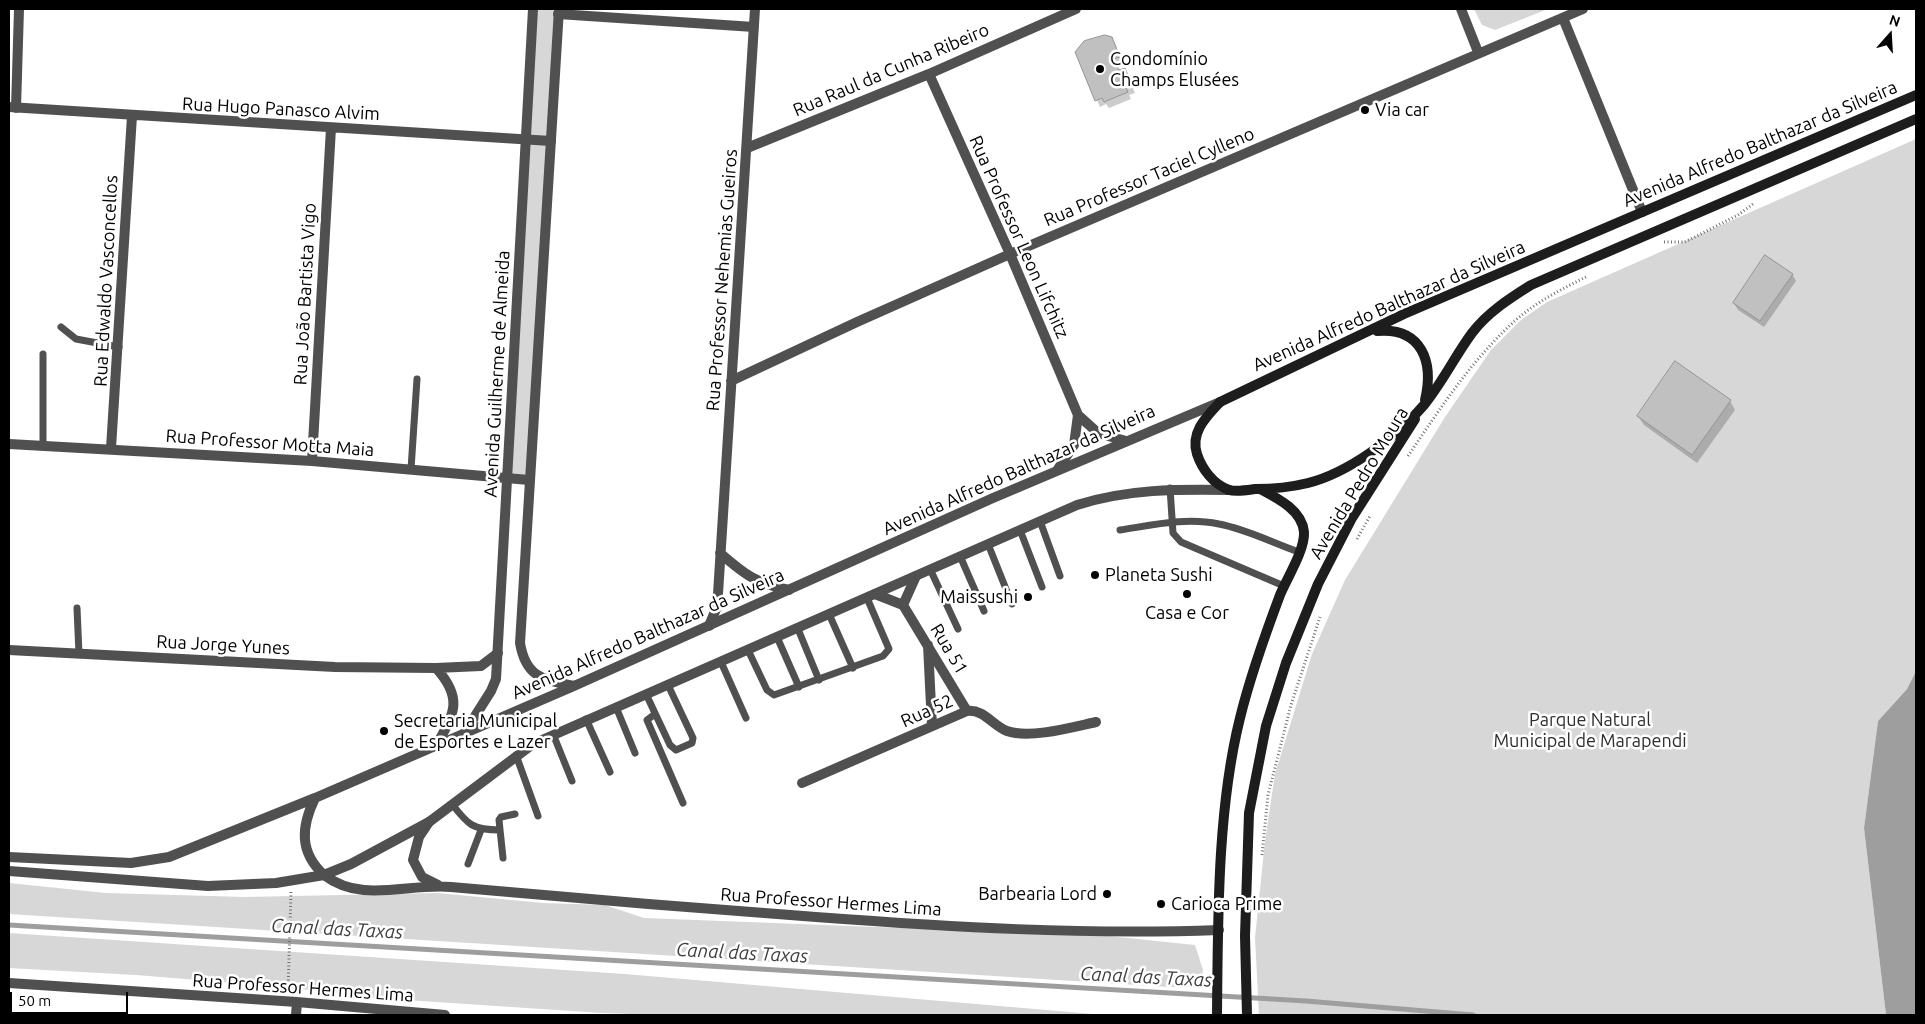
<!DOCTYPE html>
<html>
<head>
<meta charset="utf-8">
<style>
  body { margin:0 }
  #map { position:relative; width:1925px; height:1024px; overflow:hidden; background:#fff; font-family:Ubuntu,sans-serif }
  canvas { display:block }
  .frame { position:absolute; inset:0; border:10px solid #000; pointer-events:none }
  .north { position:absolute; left:1865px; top:10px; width:50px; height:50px; -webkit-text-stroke:4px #fff; paint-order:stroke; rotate:19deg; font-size:14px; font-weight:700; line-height:20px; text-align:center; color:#000 }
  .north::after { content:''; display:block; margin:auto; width:18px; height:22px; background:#000; clip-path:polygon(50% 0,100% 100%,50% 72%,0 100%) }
  .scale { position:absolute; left:10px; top:992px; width:118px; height:22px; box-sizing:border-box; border:2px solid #000; border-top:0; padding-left:6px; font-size:15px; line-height:18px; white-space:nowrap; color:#000; -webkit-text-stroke:4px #fff; paint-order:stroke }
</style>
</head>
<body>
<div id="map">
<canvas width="1925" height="1024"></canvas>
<div class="frame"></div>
<div class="north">N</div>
<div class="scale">50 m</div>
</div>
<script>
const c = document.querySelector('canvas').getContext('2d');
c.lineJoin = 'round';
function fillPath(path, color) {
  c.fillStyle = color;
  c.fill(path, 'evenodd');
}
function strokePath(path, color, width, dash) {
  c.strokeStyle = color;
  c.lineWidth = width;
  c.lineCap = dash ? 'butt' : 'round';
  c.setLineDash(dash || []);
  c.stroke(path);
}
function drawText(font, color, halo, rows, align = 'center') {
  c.font = font + ' Ubuntu,sans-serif';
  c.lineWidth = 5;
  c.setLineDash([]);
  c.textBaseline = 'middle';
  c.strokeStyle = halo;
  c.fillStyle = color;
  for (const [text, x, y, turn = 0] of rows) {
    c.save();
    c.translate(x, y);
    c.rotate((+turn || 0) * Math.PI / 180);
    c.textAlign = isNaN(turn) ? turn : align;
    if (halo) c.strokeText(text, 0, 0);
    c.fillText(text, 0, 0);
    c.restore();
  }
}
fillPath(new Path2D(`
  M533 9H559L529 480 507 478Z
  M1474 9H1548L1495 30 1482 25Z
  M1916 139V671L1907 689 1878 721 1864 828 1886 1015H1259L1255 938 1265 841 1275 774 1312 654 1345 580 1445 417 1491 350 1521 320 1547 302Z
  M9 883 106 893 245 897 437 893 543 903 605 905 644 918 1109 936 1195 945 1203 970 1201 987H1169L9 914Z
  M9 933 625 974 1105 1015H659L602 1013 376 998 284 987 136 975 9 968Z`), '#d7d7d7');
fillPath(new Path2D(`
  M1916 671V1015H1886L1864 828 1878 721 1907 689Z`), '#9e9e9e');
fillPath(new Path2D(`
  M1111 38 1123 64 1117 66 1119 71 1125 70 1135 93 1129 95 1131 99 1109 108 1106 104 1100 107 1097 100Z
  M1792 274 1796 281 1764 327 1738 310 1734 303Z
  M1730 401 1735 410 1697 463 1644 425 1638 416Z`), '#0003');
strokePath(new Path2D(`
  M9 925 1306 1001 1473 1015`), '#9e9e9e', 5);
const building = new Path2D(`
  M1105 35 1112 37 1120 57 1114 59 1119 70 1125 68 1132 85 1126 88 1128 92 1104 102 1102 98 1095 101 1075 52 1084 41Z
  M1765 255 1793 274 1760 321 1733 303Z
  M1675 361 1731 400 1692 455 1637 416Z`);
fillPath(building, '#c0c0c0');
strokePath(building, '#949494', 1);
strokePath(new Path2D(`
  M1664 242H1685L1738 215 1753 204
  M1408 456C1441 407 1473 358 1517 319 1538 301 1562 289 1586 277
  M1357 539 1370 516
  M1262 855 1268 795 1291 705 1320 617
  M288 991 291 892`), '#727272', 3, [1, 2.5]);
strokePath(new Path2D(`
  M61 327 76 339 119 347
  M43 446V354
  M411 469 417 379
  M1170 488 1173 533 1181 542 1284 586
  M1040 521 1060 576
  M1020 530 1042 587
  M1120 530C1153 525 1186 517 1219 524 1246 529 1273 543 1299 552
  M988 544 1012 604
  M960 556 984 611
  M930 569 958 629
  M77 608 79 654
  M829 614 853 668
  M798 629 819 680
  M777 637 799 687
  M748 650 767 690 774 695 883 656 889 649 867 598
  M721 662 746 718
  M646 694 670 745 676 750 692 743 693 738 668 685
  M616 707 635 753
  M655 714 647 720 683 803
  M586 719 610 772
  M553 734 572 781
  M516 755 538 816
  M452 804C468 825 473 830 500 830
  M503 858 499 820 501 817 515 814
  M468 864 481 830`), '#505050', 7);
strokePath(new Path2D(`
  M1461 9 1478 52
  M558 14 754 27
  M1563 18 1642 212
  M929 74 1010 254 1078 415 1098 433 1126 441
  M9 107 551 141
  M16 108 19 9
  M747 148 929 74 1076 9
  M731 381 857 322 1010 254 1583 9
  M9 444 312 461 529 480
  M111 448 132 116
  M312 461 331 128
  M1058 469 1074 445 1078 415
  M720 553C745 575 756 583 789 590
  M875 594 903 605 967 711
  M903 605 916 576
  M709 626 716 609 718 594 755 9
  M928 645 932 726
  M9 650 335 667 436 668 481 666 498 653
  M436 746C454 714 464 699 436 668
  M802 783 967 711C984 709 992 725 1007 731 1030 739 1073 727 1096 722
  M429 822 419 837 413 860 422 877 438 885
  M324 875C362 904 407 883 451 887 573 898 694 908 816 917 950 927 1084 935 1219 930
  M9 983 297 1002 445 1015
  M296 1015 297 1002`), '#505050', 10);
strokePath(new Path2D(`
  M559 9 520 643C526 678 543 679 574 686
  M465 732 491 691 496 679 533 9
  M315 798C301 827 299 852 324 875
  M9 857 131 863 169 857 315 798 574 686 993 498 1220 402
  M9 871 208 886 276 883 324 875 351 864 429 822 533 744 1077 505C1127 489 1177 489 1230 490`), '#505050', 10);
strokePath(new Path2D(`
  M1916 95 1404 314 1220 402C1207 416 1190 432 1197 454 1202 469 1213 484 1229 490 1236 492 1248 490 1255 489 1272 489 1292 487 1308 483 1348 473 1397 437 1424 405 1442 383 1455 356 1472 333 1487 313 1510 298 1531 285L1916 119
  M1377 331C1422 327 1434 362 1425 400
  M1217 1015C1218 920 1217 810 1240 718 1250 677 1265 635 1280 595 1287 578 1305 550 1304 532 1302 510 1277 498 1260 489
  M1247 1015 1245 936 1249 813 1266 726 1286 663 1318 584 1352 518 1415 419`), '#1d1d1d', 10);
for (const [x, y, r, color] of [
  [1100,69,5,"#000"],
  [1365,110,5,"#000"],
  [1095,575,5,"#000"],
  [1187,594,5,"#000"],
  [1028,597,5,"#000"],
  [384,731,5,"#000"],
  [1107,894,5,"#000"],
  [1161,904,5,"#000"]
]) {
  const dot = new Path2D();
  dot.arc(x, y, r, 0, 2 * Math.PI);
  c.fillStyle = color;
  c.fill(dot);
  strokePath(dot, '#fff', 2);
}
drawText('18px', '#000', '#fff', [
  ["Condomínio",1110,59],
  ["Champs Elusées",1110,80],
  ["Via car",1375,110],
  ["Planeta Sushi",1105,575],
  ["Maissushi",1018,597,"right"],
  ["Casa e Cor",1187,613,"center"],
  ["Secretaria Municipal",394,721],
  ["de Esportes e Lazer",394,742],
  ["Barbearia Lord",1097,894,"right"],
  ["Carioca Prime",1171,904]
], 'left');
drawText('18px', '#000', '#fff', [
  ["Rua Raul da Cunha Ribeiro",891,70,-23],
  ["Rua Hugo Panasco Alvim",281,109,3],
  ["Avenida Alfredo Balthazar da Silveira",1760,144,-23],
  ["Rua Professor Taciel Cylleno",1149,177,-23],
  ["Rua Professor Leon Lifchitz",1019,237,66],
  ["Rua Professor Nehemias Gueiros",722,280,-86],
  ["Rua Edwaldo Vasconcellos",106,281,-87],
  ["Rua João Bartista Vigo",305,294,-87],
  ["Avenida Alfredo Balthazar da Silveira",1389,306,-24],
  ["Avenida Guilherme de Almeida",497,374,-87],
  ["Rua Professor Motta Maia",270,443,4],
  ["Avenida Alfredo Balthazar da Silveira",1019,470,-24],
  ["Avenida Pedro Moura",1359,483,-59],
  ["Avenida Alfredo Balthazar da Silveira",648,634,-24],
  ["Rua Jorge Yunes",223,645,3],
  ["Rua 51",949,649,59],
  ["Rua 52",927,711,-24],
  ["Rua Professor Hermes Lima",831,902,4],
  ["Rua Professor Hermes Lima",303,988,4]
]);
drawText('18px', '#2e2e2e', '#fff', [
  ["Parque Natural",1590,720],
  ["Municipal de Marapendi",1590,741]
]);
drawText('italic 19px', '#3f3f3f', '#fff', [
  ["Canal das Taxas",337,929,3],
  ["Canal das Taxas",742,953,3],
  ["Canal das Taxas",1146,977,3]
]);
</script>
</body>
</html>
